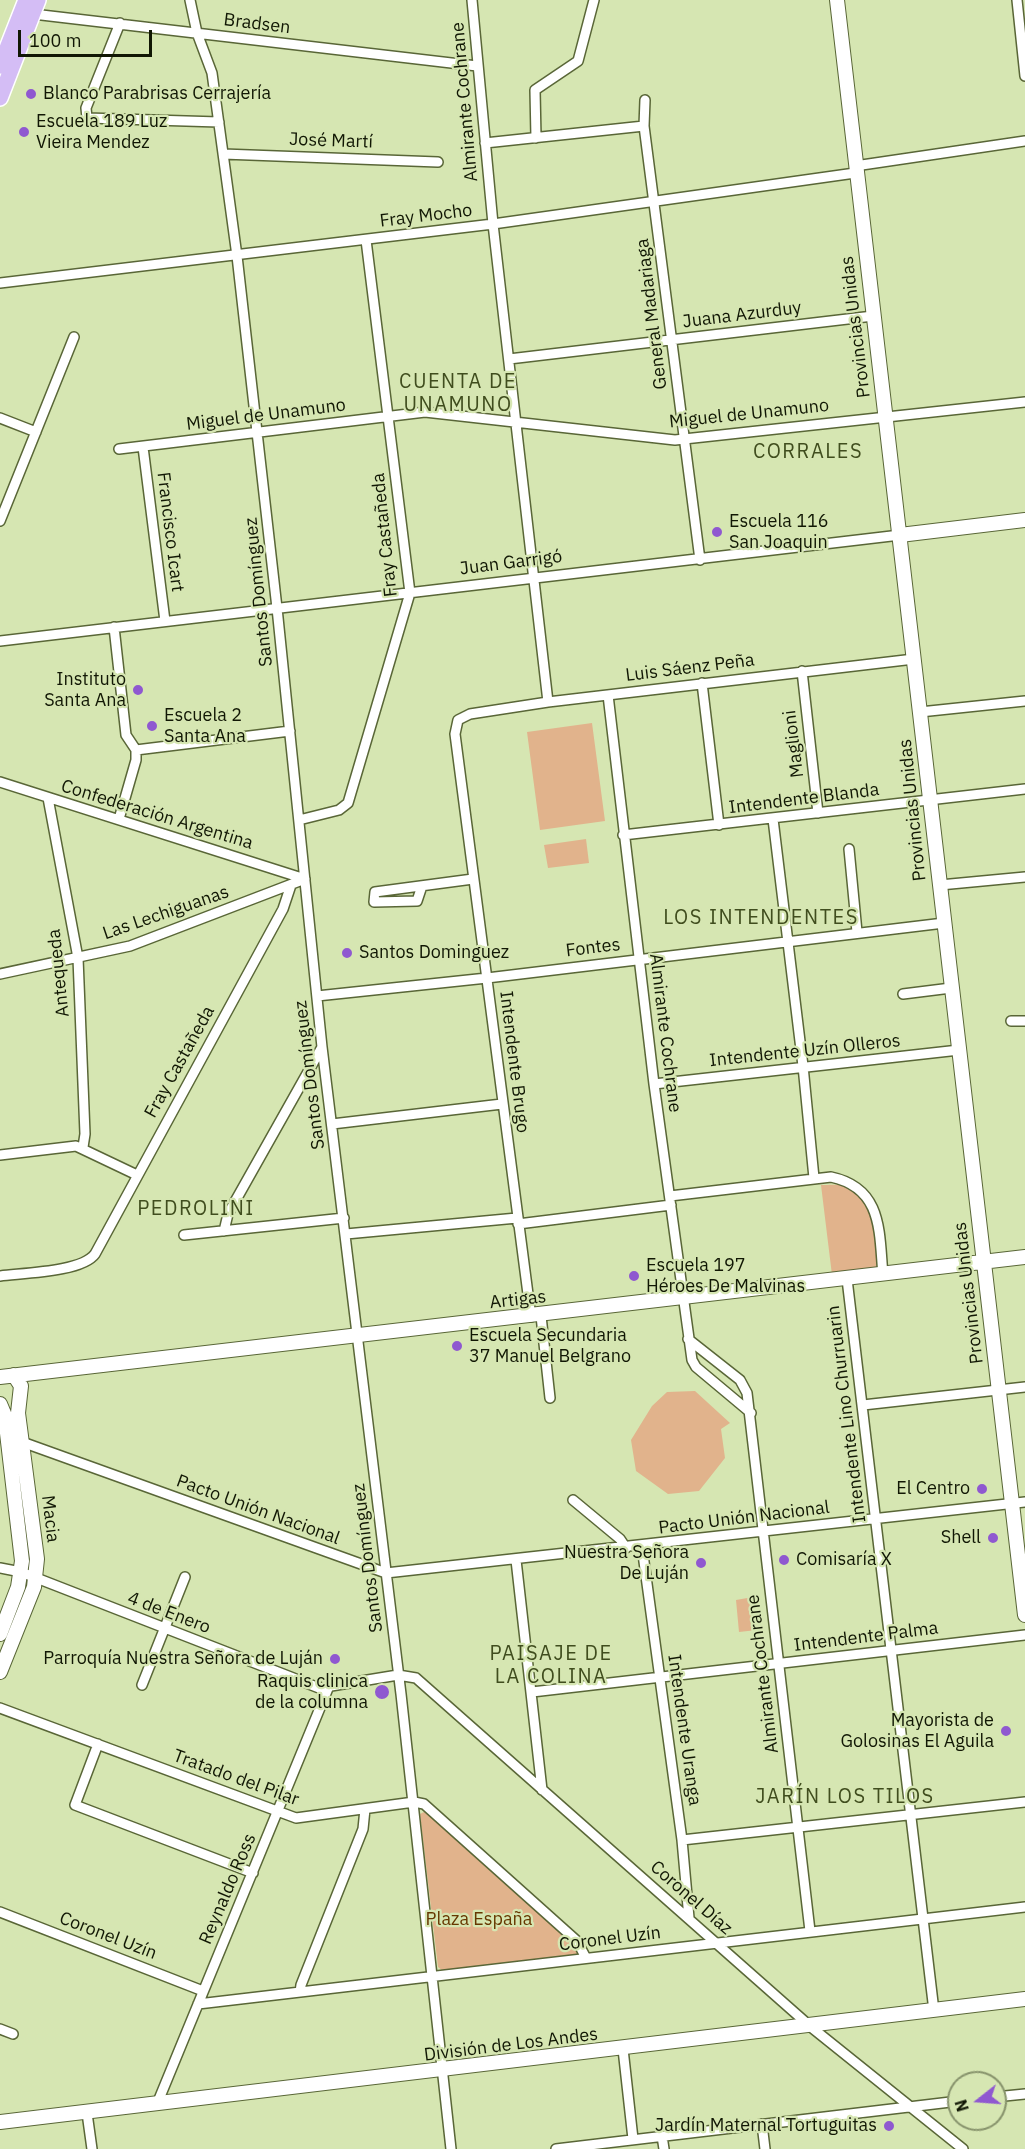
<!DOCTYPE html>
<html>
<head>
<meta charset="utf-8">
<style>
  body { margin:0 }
  #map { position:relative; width:1025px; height:2149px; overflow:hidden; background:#d6e6b2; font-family:"IBM Plex Sans",sans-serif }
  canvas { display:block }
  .north { position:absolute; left:947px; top:2071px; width:60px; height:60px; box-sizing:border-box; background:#d6e6b2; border:2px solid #87936c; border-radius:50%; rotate:253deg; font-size:16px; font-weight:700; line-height:24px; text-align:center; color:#111704 }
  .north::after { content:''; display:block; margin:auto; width:21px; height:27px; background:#8f58d0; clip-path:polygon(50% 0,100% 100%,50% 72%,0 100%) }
  .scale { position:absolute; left:18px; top:30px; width:134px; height:27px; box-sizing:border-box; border:3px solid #111704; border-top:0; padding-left:8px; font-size:18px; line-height:21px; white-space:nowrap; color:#111704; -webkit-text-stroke:4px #d6e6b2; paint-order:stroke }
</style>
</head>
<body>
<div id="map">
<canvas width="1025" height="2149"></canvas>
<div class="north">N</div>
<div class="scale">100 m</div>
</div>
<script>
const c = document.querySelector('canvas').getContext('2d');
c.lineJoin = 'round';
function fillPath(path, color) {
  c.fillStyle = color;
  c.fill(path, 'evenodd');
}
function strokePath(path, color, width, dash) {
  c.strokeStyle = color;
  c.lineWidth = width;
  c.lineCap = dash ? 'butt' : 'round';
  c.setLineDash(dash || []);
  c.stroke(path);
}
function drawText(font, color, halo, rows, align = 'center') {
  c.font = font + ' "IBM Plex Sans",sans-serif';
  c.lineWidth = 4.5;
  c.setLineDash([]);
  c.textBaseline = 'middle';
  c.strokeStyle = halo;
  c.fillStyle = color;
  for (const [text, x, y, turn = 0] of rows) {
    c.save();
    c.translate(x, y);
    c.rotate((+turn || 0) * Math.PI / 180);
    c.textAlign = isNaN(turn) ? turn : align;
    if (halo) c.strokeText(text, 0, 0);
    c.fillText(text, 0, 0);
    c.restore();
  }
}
fillPath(new Path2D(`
  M592 723 605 821 540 830 527 732Z
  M586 839 589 863 548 868 544 845Z
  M821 1185C828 1185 838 1184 845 1186 876 1195 875 1243 877 1269L832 1275Z
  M695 1391 730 1423 721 1429 725 1458 699 1491 668 1494 636 1471 631 1440 652 1406 667 1392Z
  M753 1597 757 1630 739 1632 736 1600Z
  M424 1812 429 1813 575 1947 578 1956 443 1971 438 1967 420 1814Z`), '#e1b38c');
const street = new Path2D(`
  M190 0 197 33 212 73 237 256 277 608 322 1047 401 1694 451 2149
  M472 0 493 224 548 702
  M1017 0 1025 76
  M33 14 477 66
  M120 23 86 108 87 118 219 122
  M645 100 644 126 700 560
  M536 138 535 90 578 61 594 0
  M485 143 644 126
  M223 154 438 162
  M855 166 1025 141
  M0 283 493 224 855 173
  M509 359 873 316
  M0 418 36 432
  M143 447 165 621
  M119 449 425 412 675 440 1025 402
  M0 521 74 337
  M114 627 126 735 136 750V760L119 819
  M0 641 900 535
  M802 671 818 813
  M702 683 719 825
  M608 695 654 1084 692 1360 696 1367 751 1413
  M920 712 1025 701
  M136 750 290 731
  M0 782 305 879
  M48 798 78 958 85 1134 83 1147
  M773 819 803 1066 814 1178
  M299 820 339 810 348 803 410 593 366 240
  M623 835 1025 789
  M849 849 857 932
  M940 885 1025 877
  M422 886 417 901 374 902 375 892 473 879
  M0 974 130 946 305 879
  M903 994 951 988
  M317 996 487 978 944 923
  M1011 1021H1025
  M654 1084 959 1050
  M332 1124 502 1104
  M0 1155 76 1146 137 1175
  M670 1196 831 1177C883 1188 879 1232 883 1275
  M518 1224 671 1205
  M224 1231 228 1214 322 1047
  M346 1234 517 1218
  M184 1235 344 1218
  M0 1276C23 1273 82 1272 95 1254L283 909 291 885
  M847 1279 934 2011
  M541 1316 550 1398
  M531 1317 455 734 458 720 470 714 548 702 914 659
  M688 1339 740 1380 747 1393 810 1931
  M863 1405 1025 1387
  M22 1442 386 1573 1025 1502
  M573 1500 620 1539 626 1548
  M642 1547 682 1840 689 1918
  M516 1560 542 1790
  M0 1568 21 1572 319 1688 398 1675 416 1678 811 2027 963 2149
  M142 1685 185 1577
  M532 1692 1025 1635
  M0 1708 296 1818 414 1802 424 1804 577 1941 586 1958
  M98 1744 75 1805 253 1873
  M682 1840 1025 1802
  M0 1912 203 1991
  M300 1992 301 1985 363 1829 365 1809
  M198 2004 1025 1907
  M0 2029 13 2034
  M623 2049 633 2139
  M995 2097 1025 2094
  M157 2104 329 1686
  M87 2113 92 2149
  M762 2124 765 2149
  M662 2136 664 2149
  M556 2149 959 2101`);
const secondary = new Path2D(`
  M837 0 1025 1615
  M900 535 1025 520
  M0 1377 1025 1257
  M0 1404 5 1416 22 1561 18 1587 0 1634
  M0 1672 34 1587 37 1559 18 1413 21 1386 14 1375
  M0 2122 1025 1999`);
const primary = new Path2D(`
  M0 66 26 0
  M0 98 38 0`);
strokePath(street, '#596637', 12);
strokePath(secondary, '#596637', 16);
strokePath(primary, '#fff', 18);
strokePath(street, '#fff', 9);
strokePath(secondary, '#fff', 14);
strokePath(primary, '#d4bdf5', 15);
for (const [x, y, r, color] of [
  [31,94,6,"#8f58d0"],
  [24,132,6,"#8f58d0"],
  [717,532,6,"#8f58d0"],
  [138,690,6,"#8f58d0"],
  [152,726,6,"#8f58d0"],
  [347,953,6,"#8f58d0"],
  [634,1276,6,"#8f58d0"],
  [457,1346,6,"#8f58d0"],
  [982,1489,6,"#8f58d0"],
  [993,1538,6,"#8f58d0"],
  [784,1560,6,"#8f58d0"],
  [701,1563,6,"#8f58d0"],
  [335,1659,6,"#8f58d0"],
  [382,1692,8,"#8f58d0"],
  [1006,1731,6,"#8f58d0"],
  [889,2126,6,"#8f58d0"]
]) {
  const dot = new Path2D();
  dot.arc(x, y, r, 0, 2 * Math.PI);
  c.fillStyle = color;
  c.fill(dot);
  strokePath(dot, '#d6e6b2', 2);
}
drawText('18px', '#111704', '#d6e6b2', [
  ["Bradsen",257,24,7],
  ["Almirante Cochrane",465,102,-95],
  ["José Martí",331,141,2],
  ["Fray Mocho",426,216,-7],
  ["General Madariaga",652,314,-97],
  ["Juana Azurduy",742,315,-7],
  ["Provincias Unidas",856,327,-97],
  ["Miguel de Unamuno",749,414,-6],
  ["Miguel de Unamuno",266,415,-7],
  ["Francisco Icart",170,532,83],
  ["Fray Castañeda",385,535,-96],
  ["Juan Garrigó",511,563,-7],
  ["Santos Domínguez",259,592,-96],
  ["Luis Sáenz Peña",690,668,-7],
  ["Maglioni",794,744,-97],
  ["Intendente Blanda",804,799,-7],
  ["Provincias Unidas",913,810,-96],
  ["Confederación Argentina",157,815,17],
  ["Las Lechiguanas",166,913,-19],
  ["Fontes",593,948,-7],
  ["Antequeda",59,973,-96],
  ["Almirante Cochrane",665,1033,83],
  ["Intendente Uzín Olleros",805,1051,-6],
  ["Fray Castañeda",180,1062,-61],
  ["Intendente Brugo",514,1062,83],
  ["Santos Domínguez",310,1075,-97],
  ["Provincias Unidas",969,1293,-97],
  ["Artigas",518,1300,-6],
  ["Intendente Lino Churruarin",847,1414,-97],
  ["Pacto Unión Nacional",258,1510,20],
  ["Pacto Unión Nacional",744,1518,-7],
  ["Macia",50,1519,83],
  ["Santos Domínguez",368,1558,-97],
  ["4 de Enero",169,1613,21],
  ["Intendente Palma",866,1637,-7],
  ["Almirante Cochrane",763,1674,-97],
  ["Intendente Uranga",684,1730,82],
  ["Tratado del Pilar",236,1778,20],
  ["Reynaldo Ross",228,1889,-67],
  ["Coronel Díaz",691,1898,41],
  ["Coronel Uzín",108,1936,21],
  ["Coronel Uzín",610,1939,-7],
  ["División de Los Andes",511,2045,-7]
]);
drawText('18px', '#111704', '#d6e6b2', [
  ["Blanco Parabrisas Cerrajería",43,94],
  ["Escuela 189 Luz",36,122],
  ["Vieira Mendez",36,143],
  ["Escuela 116",729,522],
  ["San Joaquin",729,543],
  ["Instituto",126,680,"right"],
  ["Santa Ana",126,701,"right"],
  ["Escuela 2",164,716],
  ["Santa Ana",164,737],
  ["Santos Dominguez",359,953],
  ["Escuela 197",646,1266],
  ["Héroes De Malvinas",646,1287],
  ["Escuela Secundaria",469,1336],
  ["37 Manuel Belgrano",469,1357],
  ["El Centro",970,1489,"right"],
  ["Shell",981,1538,"right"],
  ["Nuestra Señora",689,1553,"right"],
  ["De Luján",689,1574,"right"],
  ["Comisaría X",796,1560],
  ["Parroquía Nuestra Señora de Luján",323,1659,"right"],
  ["Raquis clinica",368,1682,"right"],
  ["de la columna",368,1703,"right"],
  ["Mayorista de",994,1721,"right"],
  ["Golosinas El Aguila",994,1742,"right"],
  ["Jardín Maternal Tortuguitas",877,2126,"right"]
], 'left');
drawText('18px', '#663700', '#d6e6b2', [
  ["Plaza España",479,1920]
]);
c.letterSpacing = '1.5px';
drawText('20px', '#404d1e', '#d6e6b2', [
  ["CUENTA DE",458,382],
  ["UNAMUNO",458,405],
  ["CORRALES",808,452],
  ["LOS INTENDENTES",761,918],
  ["PEDROLINI",196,1209],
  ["PAISAJE DE",551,1654],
  ["LA COLINA",551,1677],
  ["JARÍN LOS TILOS",845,1797]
]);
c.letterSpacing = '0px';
</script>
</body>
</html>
